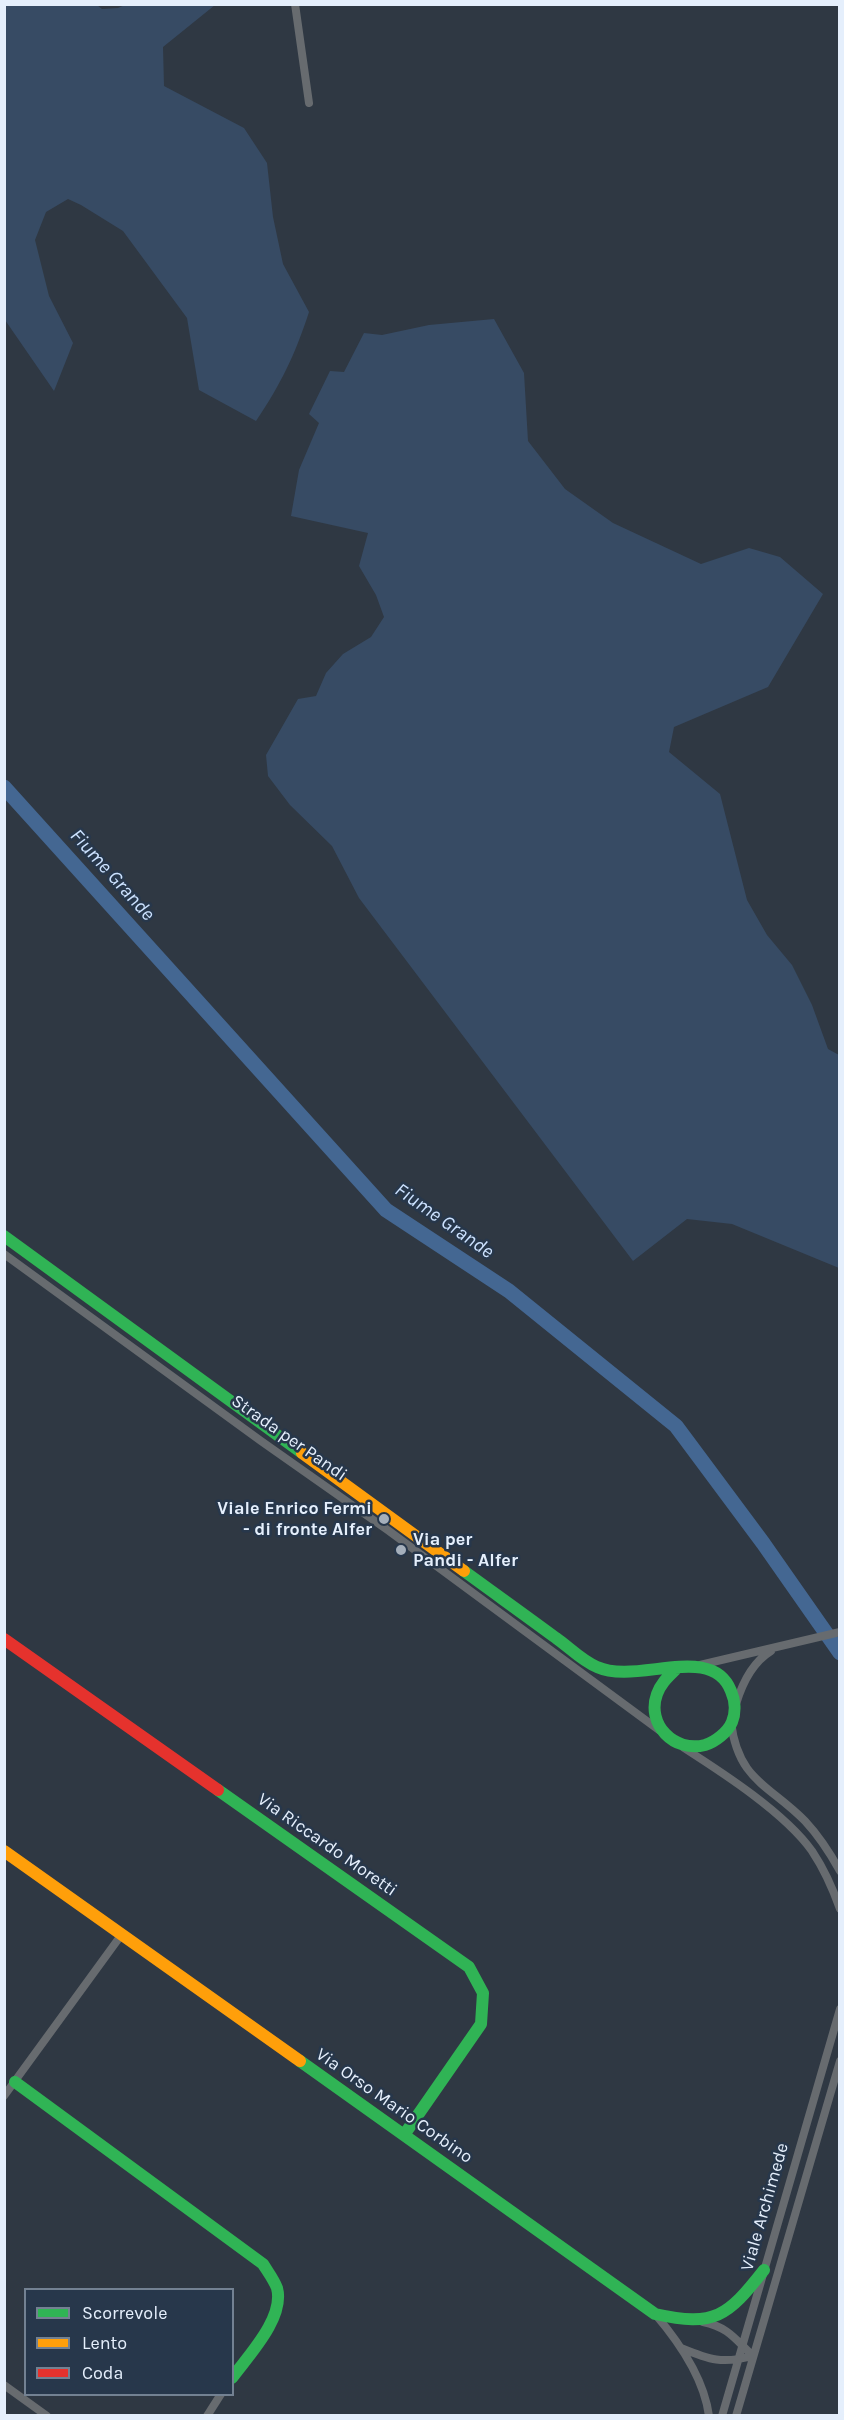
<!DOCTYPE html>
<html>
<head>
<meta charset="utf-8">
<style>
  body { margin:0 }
  #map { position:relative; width:844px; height:2420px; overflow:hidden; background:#2f3843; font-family:Karla,sans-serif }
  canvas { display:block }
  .frame { position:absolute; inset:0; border:6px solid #e5effc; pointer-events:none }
  .legend { position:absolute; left:24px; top:2288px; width:210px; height:108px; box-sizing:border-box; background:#27374b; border:2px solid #738192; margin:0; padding:8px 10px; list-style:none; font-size:18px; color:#e5effc }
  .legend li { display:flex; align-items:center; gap:12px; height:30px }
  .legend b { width:30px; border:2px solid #738192 }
</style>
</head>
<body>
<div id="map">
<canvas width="844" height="2420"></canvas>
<div class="frame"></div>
<ul class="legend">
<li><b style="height:8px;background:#30b455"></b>Scorrevole</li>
<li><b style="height:8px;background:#ff9f0a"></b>Lento</li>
<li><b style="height:8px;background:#e5322d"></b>Coda</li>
</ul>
</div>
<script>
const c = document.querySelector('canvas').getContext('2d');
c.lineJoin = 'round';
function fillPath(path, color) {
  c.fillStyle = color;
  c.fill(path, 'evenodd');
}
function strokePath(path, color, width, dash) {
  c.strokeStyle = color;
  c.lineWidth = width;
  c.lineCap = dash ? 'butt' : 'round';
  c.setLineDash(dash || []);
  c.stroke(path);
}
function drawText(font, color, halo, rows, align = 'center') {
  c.font = font + ' Karla,sans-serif';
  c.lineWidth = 5;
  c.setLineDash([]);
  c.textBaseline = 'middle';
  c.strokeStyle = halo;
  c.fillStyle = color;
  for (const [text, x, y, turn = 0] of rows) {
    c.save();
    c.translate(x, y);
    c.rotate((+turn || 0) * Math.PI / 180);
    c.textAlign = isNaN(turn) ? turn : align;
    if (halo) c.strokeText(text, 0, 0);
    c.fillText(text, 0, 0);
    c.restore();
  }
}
fillPath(new Path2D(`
  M97 5 102 9 118 8 127 4 215 5 163 47 164 86 244 128 267 163 273 217 283 264 309 312C295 355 281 384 256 421L199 390 187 318 123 231 81 205 68 199 46 212 35 240 49 296 73 343 54 391 5 320V5Z
  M494 319 524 373 528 441 565 489 613 523 701 564 749 548 780 557 823 594 768 687 674 727 669 752 720 794 747 900 767 935 792 965 812 1005 828 1049 839 1055V1268L732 1224 687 1219 633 1261 359 898 332 846 290 805 268 776 266 755 298 699 316 696 326 673 343 654 371 637 384 617 376 595 359 566 368 533 291 516 299 470 319 423 309 414 330 371 344 372 364 333 382 335 429 325Z`), '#374b64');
strokePath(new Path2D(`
  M4 787 386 1210 509 1291 676 1426 763 1543 840 1653`), '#446792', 15);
strokePath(new Path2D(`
  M295 4 309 103
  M4 1254 261 1441 389 1531 659 1730
  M700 1665 840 1632
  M736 1704C742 1684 753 1662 771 1651
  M731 1722C738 1781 770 1785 805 1821 819 1836 830 1853 840 1871
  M684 1748C723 1773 785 1813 812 1851 824 1869 833 1889 840 1909
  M4 2096 122 1934
  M655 2314C679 2342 704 2378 709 2416
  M703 2322C728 2327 735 2339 753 2356
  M681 2348C710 2360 722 2364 753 2356
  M4 2385 47 2416
  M207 2416 221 2394
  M722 2416 840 2009
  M736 2416 840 2061`), '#676b6f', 8);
strokePath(new Path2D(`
  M4 1236 302 1453
  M464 1571C494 1593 525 1615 556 1638 569 1647 582 1661 597 1667 637 1685 712 1642 731 1691 735 1700 736 1712 732 1722 728 1732 715 1742 705 1745 674 1753 646 1724 657 1694 661 1683 668 1677 676 1669
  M218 1790 469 1967 483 1993 481 2024 404 2135
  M300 2061 655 2314C715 2327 727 2317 764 2270
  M15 2082 263 2264C268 2272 274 2280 277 2288 285 2318 248 2356 232 2378`), '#30b455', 12);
strokePath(new Path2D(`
  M302 1453 464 1571
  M4 1851 300 2061`), '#ff9f0a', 12);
strokePath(new Path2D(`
  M4 1639 218 1790`), '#e5322d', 12);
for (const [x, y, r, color] of [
  [384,1519,6,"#a5afbb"],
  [401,1550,6,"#a5afbb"]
]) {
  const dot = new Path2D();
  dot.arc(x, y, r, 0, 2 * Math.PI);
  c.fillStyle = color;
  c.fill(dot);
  strokePath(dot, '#27374b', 2);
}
drawText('18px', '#e5effc', '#27374b', [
  ["Strada per Pandi",289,1438,35],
  ["Via Riccardo Moretti",327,1845,35],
  ["Via Orso Mario Corbino",394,2106,35],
  ["Viale Archimede",765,2207,-74]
]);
drawText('bold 18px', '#e5effc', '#27374b', [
  ["Viale Enrico Fermi",372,1509],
  ["- di fronte Alfer",372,1530],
  ["Via per",413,1540,"left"],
  ["Pandi - Alfer",413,1561,"left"]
], 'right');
drawText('italic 20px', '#cce2ff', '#27374b', [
  ["Fiume Grande",112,875,48],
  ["Fiume Grande",444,1221,35]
]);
</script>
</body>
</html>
